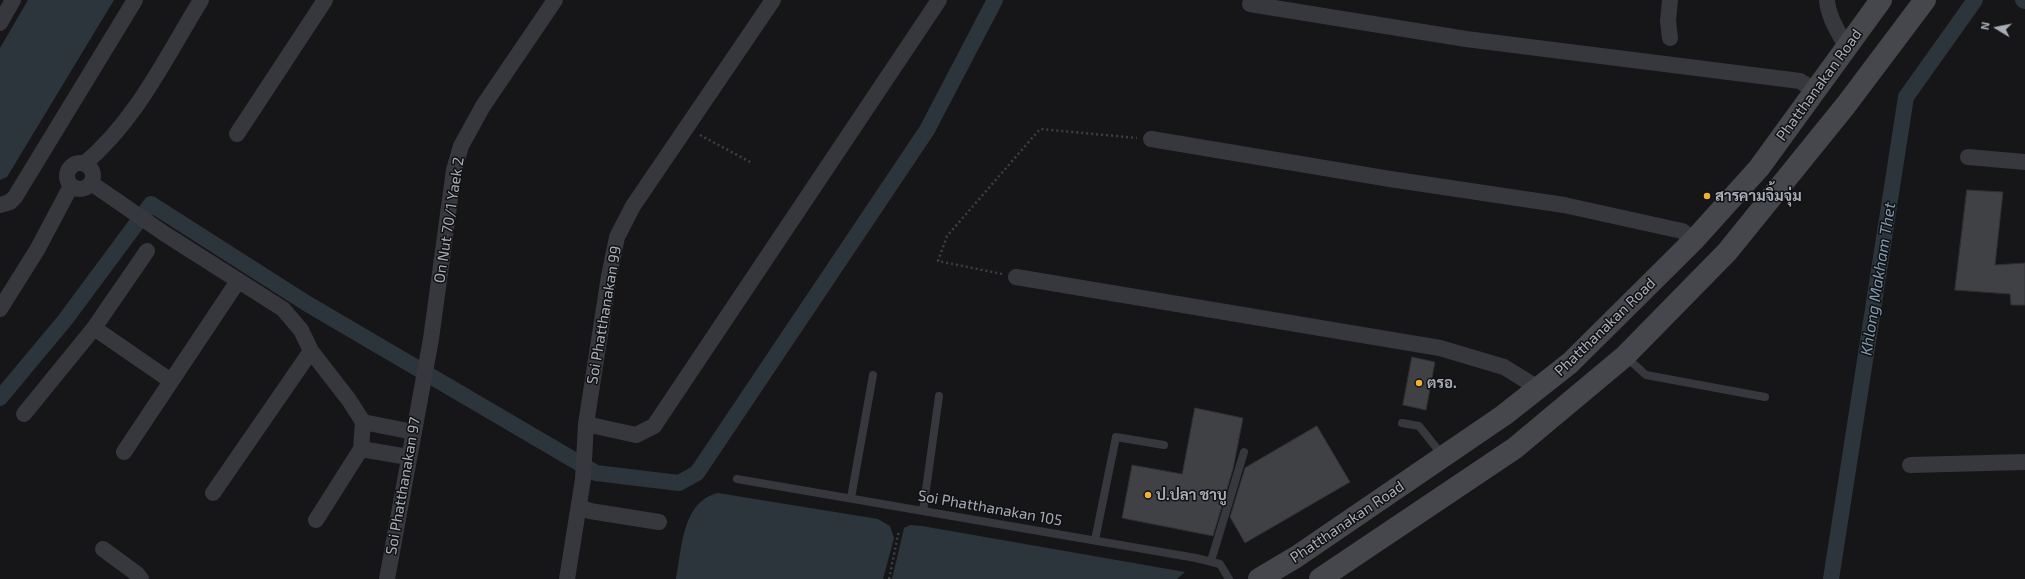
<!DOCTYPE html>
<html>
<head>
<meta charset="utf-8">
<style>
  body { margin:0 }
  #map { position:relative; width:2025px; height:579px; overflow:hidden; background:#161618; font-family:"Exo 2",sans-serif }
  canvas { display:block }
  .north { position:absolute; left:1977px; top:8px; width:40px; height:40px; -webkit-text-stroke:3px #111113; paint-order:stroke; rotate:280deg; font-size:11px; font-weight:700; line-height:16px; text-align:center; color:#a8adb8 }
  .north::after { content:''; display:block; margin:auto; width:14px; height:18px; background:#a8adb8; clip-path:polygon(50% 0,100% 100%,50% 72%,0 100%) }
</style>
</head>
<body>
<div id="map">
<canvas width="2025" height="579"></canvas>
<div class="north">N</div>
</div>
<script>
const c = document.querySelector('canvas').getContext('2d');
c.lineJoin = 'round';
function fillPath(path, color) {
  c.fillStyle = color;
  c.fill(path, 'evenodd');
}
function strokePath(path, color, width, dash) {
  c.strokeStyle = color;
  c.lineWidth = width;
  c.lineCap = dash ? 'butt' : 'round';
  c.setLineDash(dash || []);
  c.stroke(path);
}
function drawText(font, color, halo, rows, align = 'center') {
  c.font = font + ' "Exo 2",Sarabun,sans-serif';
  c.lineWidth = 3;
  c.setLineDash([]);
  c.textBaseline = 'middle';
  c.strokeStyle = halo;
  c.fillStyle = color;
  for (const [text, x, y, turn = 0] of rows) {
    c.save();
    c.translate(x, y);
    c.rotate((+turn || 0) * Math.PI / 180);
    c.textAlign = isNaN(turn) ? turn : align;
    if (halo) c.strokeText(text, 0, 0);
    c.fillText(text, 0, 0);
    c.restore();
  }
}
fillPath(new Path2D(`
  M28 0H114L7 177 0 180V48Z
  M718 493 878 519 890 526 894 538 883 579H676C682 549 682 501 718 493Z
  M910 525 922 526 1185 572 1177 579H892L904 528Z`), '#2c353c');
strokePath(new Path2D(`
  M2023 0 2025 1
  M0 398 65 320 151 204 306 303 596 473 679 483 697 473 927 130 995 0
  M1831 579 1906 97 1975 0`), '#2c353c', 16);
const building = new Path2D(`
  M1967 190 2003 192 1995 265 2025 263V305H2011L2010 294 1955 290Z
  M1412 357 1435 362 1426 410 1403 405Z
  M1195 408 1243 418 1233 469 1213 536 1122 518 1132 465 1182 474Z
  M1317 426 1350 482 1245 543 1230 517 1245 468Z`);
fillPath(building, '#404145');
strokePath(building, '#303034', 1);
strokePath(new Path2D(`
  M700 135 752 163
  M1002 274 938 261 947 236 1040 129 1137 138
  M889 579 899 530`), '#3d3f44', 2.5, [2, 3]);
strokePath(new Path2D(`
  M1626 357 1646 375 1765 397
  M1402 423 1419 426 1443 456
  M737 479 1196 558 1220 564 1229 579
  M851 498 873 375
  M923 511 939 396
  M1095 540 1116 437 1164 445
  M1211 561 1244 452`), '#37383d', 8);
strokePath(new Path2D(`
  M1827 0C1828 17 1839 33 1847 48
  M1250 4 1466 39 1800 81 1815 91
  M0 23 13 0
  M1670 38 1668 21 1670 0
  M237 134 325 0
  M1151 139 1390 179 1564 205 1682 231 1694 240
  M1968 157 2025 162
  M67 176a13 13 0 1 1 26 0a13 13 0 1 1-26 0Z
  M84 164C136 121 166 57 201 0
  M91 183 165 234 283 309 301 330 311 351 349 400 363 422 361 449 316 520
  M0 205 10 202 15 197 135 0
  M1016 277 1440 348 1504 367 1538 388
  M0 309 37 250 71 186
  M94 328 171 381
  M24 414 94 328 147 251
  M363 422 413 432
  M586 424 636 435 654 426 939 0
  M361 449 408 457
  M124 452 238 281
  M1910 465 2025 462
  M213 493 311 351
  M580 507 590 511 659 522
  M103 549 137 574 141 579
  M387 579 431 339 454 170 461 146 483 106 555 0
  M567 579 583 479 586 424 609 276 617 237 633 206 773 0`), '#37383d', 16);
strokePath(new Path2D(`
  M1259 579 1296 557 1504 415 1570 363 1694 240 1759 168 1881 0
  M1320 579 1515 448 1625 356 1727 252 1846 105 1925 0`), '#45474d', 22);
for (const [x, y, r, color] of [
  [1707,196,4,"#f2b134"],
  [1419,383,4,"#f2b134"],
  [1148,495,4,"#f2b134"]
]) {
  const dot = new Path2D();
  dot.arc(x, y, r, 0, 2 * Math.PI);
  c.fillStyle = color;
  c.fill(dot);
  strokePath(dot, '#111113', 1.5);
}
drawText('15px', '#a8adb8', '#111113', [
  ["Phatthanakan Road",1819,85,-54],
  ["On Nut 70/1 Yaek 2",449,220,-81],
  ["Soi Phatthanakan 99",604,315,-80],
  ["Phatthanakan Road",1605,327,-44],
  ["Soi Phatthanakan 97",403,486,-80],
  ["Soi Phatthanakan 105",990,508,10],
  ["Phatthanakan Road",1347,522,-34]
]);
drawText('bold 15px', '#a8adb8', '#111113', [
  ["สารคามจิ้มจุ่ม",1715,196],
  ["ตรอ.",1427,383],
  ["ป.ปลา ชาบู",1156,495]
], 'left');
drawText('italic 16px', '#7f9bb3', '#111113', [
  ["Khlong Makham Thet",1878,279,-81]
]);
</script>
</body>
</html>
